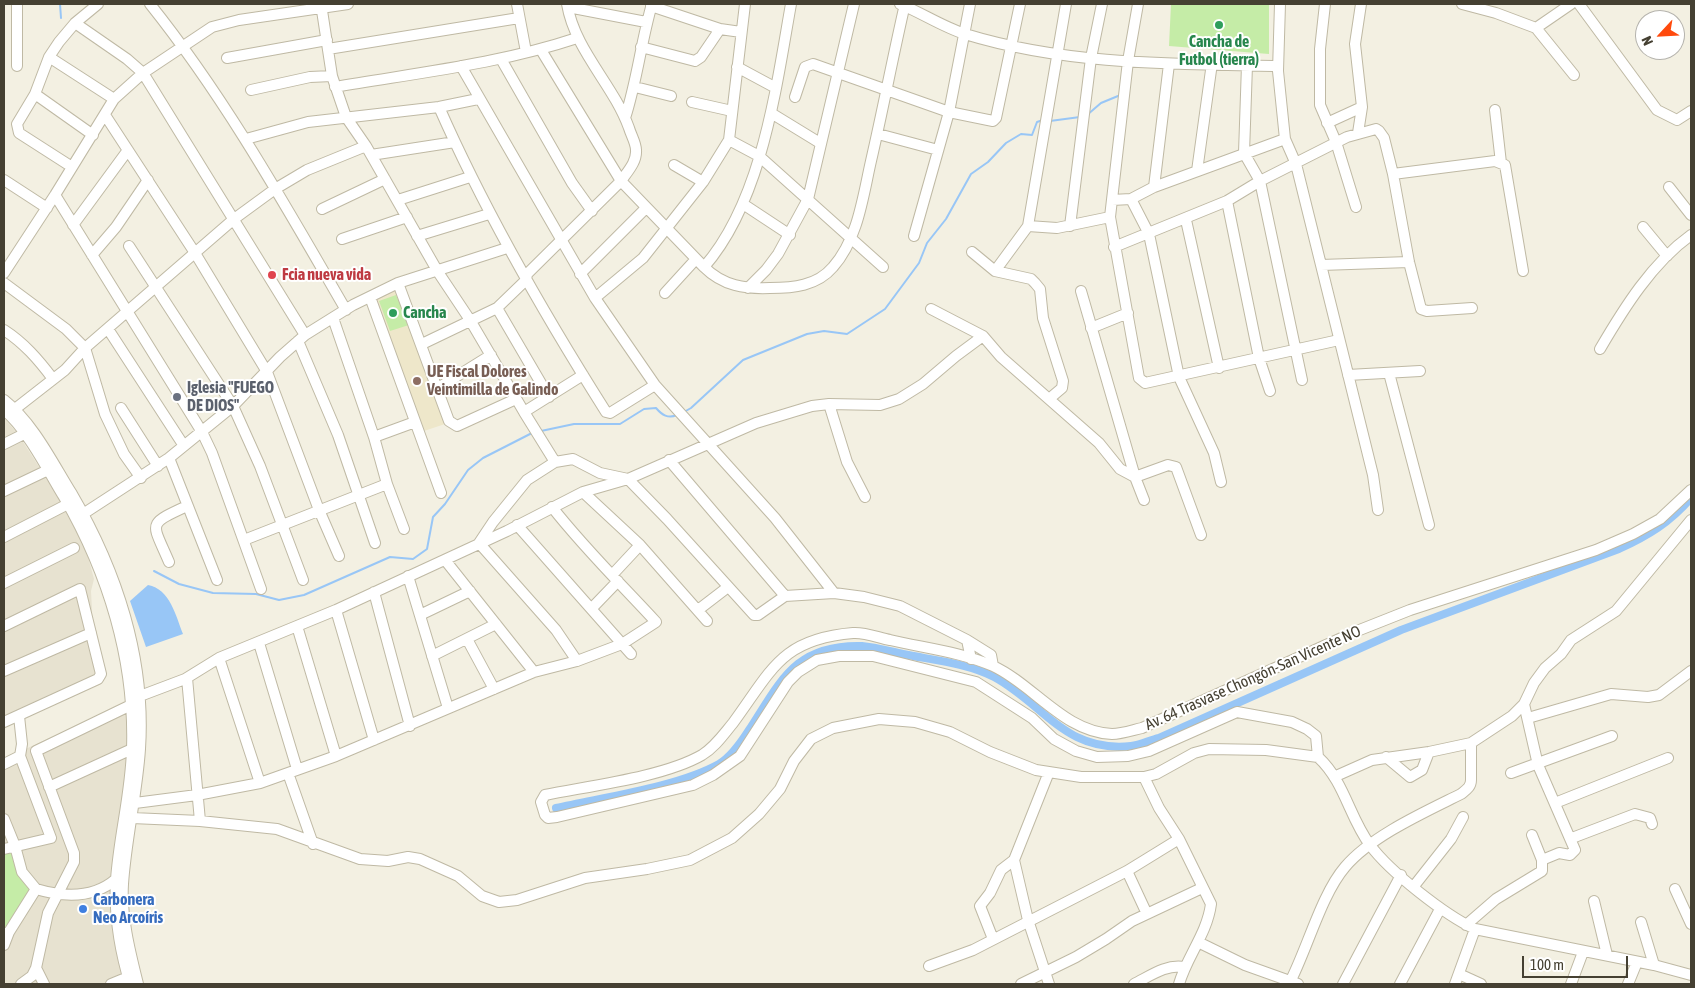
<!DOCTYPE html>
<html>
<head>
<meta charset="utf-8">
<style>
  body { margin:0 }
  #map { position:relative; width:1695px; height:988px; overflow:hidden; background:#f3f0e2; font-family:"Asap Condensed",sans-serif }
  canvas { display:block }
  .frame { position:absolute; inset:0; border:5px solid #454032; pointer-events:none }
  .north { position:absolute; left:1635px; top:10px; width:50px; height:50px; box-sizing:border-box; background:#fff; border:1px solid #b5b3ad; border-radius:50%; rotate:245deg; font-size:14px; font-weight:700; line-height:20px; text-align:center; color:#454032 }
  .north::after { content:''; display:block; margin:auto; width:18px; height:22px; background:#ff4a0d; clip-path:polygon(50% 0,100% 100%,50% 72%,0 100%) }
  .scale { position:absolute; left:1522px; top:956px; width:106px; height:22px; box-sizing:border-box; border:2px solid #454032; border-top:0; padding-left:6px; font-size:15px; line-height:18px; white-space:nowrap; color:#454032; -webkit-text-stroke:4px #fff; paint-order:stroke }
</style>
</head>
<body>
<div id="map">
<canvas width="1695" height="988"></canvas>
<div class="frame"></div>
<div class="north">N</div>
<div class="scale">100 m</div>
</div>
<script>
const c = document.querySelector('canvas').getContext('2d');
c.lineJoin = 'round';
function fillPath(path, color) {
  c.fillStyle = color;
  c.fill(path, 'evenodd');
}
function strokePath(path, color, width, dash) {
  c.strokeStyle = color;
  c.lineWidth = width;
  c.lineCap = dash ? 'butt' : 'round';
  c.setLineDash(dash || []);
  c.stroke(path);
}
function drawText(font, color, halo, rows, align = 'center') {
  c.font = font + ' "Asap Condensed",sans-serif';
  c.lineWidth = 4;
  c.setLineDash([]);
  c.textBaseline = 'middle';
  c.strokeStyle = halo;
  c.fillStyle = color;
  for (const [text, x, y, turn = 0] of rows) {
    c.save();
    c.translate(x, y);
    c.rotate((+turn || 0) * Math.PI / 180);
    c.textAlign = isNaN(turn) ? turn : align;
    if (halo) c.strokeText(text, 0, 0);
    c.fillText(text, 0, 0);
    c.restore();
  }
}
fillPath(new Path2D(`
  M4 418 18 434 68 512 87 553 94 579 91 591 93 630 101 674 4 724Z
  M131 700 124 817 130 984H4V759Z`), '#e7e2d0');
fillPath(new Path2D(`
  M397 290 445 424 421 432 374 299Z`), '#eee7ca');
fillPath(new Path2D(`
  M1171 4H1269V54L1169 46Z
  M396 295 409 325 390 331 379 301Z
  M15 846 32 886 4 945V849Z`), '#c5eca7');
fillPath(new Path2D(`
  M148 585C170 589 176 616 183 634L146 647 130 601Z`), '#98c6f6');
strokePath(new Path2D(`
  M60 4 61 18
  M1087 115 1101 103 1118 96
  M1050 121 1080 117
  M684 412 691 408 743 360 807 334 824 331 847 334 885 309 919 263 927 243 946 219 971 174 988 162 1006 143 1021 134 1032 135 1037 122 1043 120
  M541 431 574 424H620L644 409 656 408C662 415 668 419 677 415
  M154 571 179 584 213 593 256 594 279 600 304 595 390 557 413 559 427 549 433 517 445 504 468 470 483 458 532 433`), '#98c6f6', 2);
strokePath(new Path2D(`
  M556 808C604 797 678 787 719 764 731 757 742 741 749 730 781 681 795 644 862 646 875 647 889 651 903 654 932 660 967 663 994 677 1044 704 1065 753 1131 746 1140 745 1150 740 1159 738L1401 630 1619 549C1649 535 1669 523 1691 498`), '#98c6f6', 8);
const minor = new Path2D(`
  M17 4V66
  M150 4C226 99 285 205 346 310
  M321 4 332 76 346 117 366 146 438 272 470 320 524 412 583 375
  M517 4 526 52
  M791 4C776 88 762 201 704 267 723 286 745 289 770 288 793 288 817 286 833 267 858 239 863 196 871 161 883 109 893 56 905 4
  M900 4C922 13 943 27 965 34 1066 65 1173 64 1278 66
  M1138 4 1128 61 1110 217 1139 378 1145 383 1339 340
  M1280 4 1278 71 1285 139 1296 164 1373 475 1378 510
  M1325 4 1320 49V105L1336 142 1356 207
  M1462 4 1496 13 1536 28 1571 4
  M1579 4 1657 110 1677 120 1691 111
  M651 6 720 29 741 32
  M568 7 646 22
  M75 23 127 59 143 73 305 335
  M1536 28 1574 75
  M641 47 695 61 701 57 720 29
  M328 49 519 18
  M541 50 621 181 704 267
  M49 57 114 99
  M227 58 327 40
  M501 59 572 183 592 211
  M1247 65 1244 153 1260 181 1302 380
  M461 66 595 298 655 385 775 518 834 593
  M737 67 776 88
  M335 87C416 73 499 64 577 38
  M635 87 671 96
  M251 90 310 77 332 76
  M35 94 93 135
  M795 97 805 67 813 64 949 112 993 121 996 118 1020 4
  M692 102 732 111
  M439 107C486 214 544 314 606 412L610 413 655 385
  M1495 110 1501 163
  M771 113 820 143
  M105 115 195 253 267 372 319 510 339 556
  M625 118C637 81 641 42 652 4
  M1327 123 1362 107
  M1358 133 1362 107 1355 44 1361 4
  M878 134 938 150
  M246 139 308 122 439 107 478 99
  M729 140 759 156 883 267
  M371 155 455 142
  M674 165 703 182
  M72 167 19 133 17 124 35 94 49 57 59 42 75 23 98 4
  M1197 171 1212 63
  M1393 174 1495 161 1505 165 1523 271
  M4 180 47 208
  M1154 187 1169 64
  M1669 187 1691 215
  M55 195 202 432 212 453 261 589
  M1131 199 1149 234 1179 377 1214 453 1221 482
  M398 200 470 177
  M1112 200 1131 199 1154 187 1285 139
  M1227 201 1259 358 1270 391
  M743 204 790 235
  M322 209 385 179
  M1186 220 1219 368
  M73 225 128 150
  M1028 226 1066 4
  M1070 226 1091 58 1102 4
  M1643 227 1667 256
  M417 236 489 214
  M914 236 949 112 970 4
  M342 239 407 217
  M129 246 233 406 260 466 303 580
  M1114 247 1227 201 1260 181 1347 137 1376 129 1379 131 1384 138 1393 174 1409 262 1421 309 1427 311 1472 308
  M972 252 995 271 1031 279 1035 283 1040 289 1043 318 1063 381 1062 388 1049 399
  M92 255 116 227 148 180
  M1321 265 1409 262
  M995 271 1028 226 1057 228 1110 217
  M4 273 55 195 114 99 143 73 212 27 239 20 348 4
  M580 274 646 208
  M4 283 66 329 85 348 105 414 124 454 141 478
  M398 283 449 421 457 426 516 399
  M748 288 766 270 778 254 808 199 854 4
  M1081 291 1135 477 1168 465 1176 467 1201 535
  M665 293 696 259
  M370 297 441 493
  M595 298 643 258 703 182 729 140 745 4
  M497 308 549 397
  M931 309 983 336 1001 357 1099 443 1120 469 1135 477 1144 500
  M333 318 374 437 387 484 404 529
  M1091 328 1128 313
  M108 329 184 446
  M4 330C24 343 38 359 53 379
  M298 341 338 435 375 543
  M422 344 497 308 526 280 527 274 621 181C627 172 637 162 636 150 636 143 631 135 629 128 613 84 575 51 567 4
  M1600 349C1624 308 1652 263 1691 235
  M1389 373 1429 525
  M1348 375 1420 371
  M438 388 491 355
  M4 400C34 424 52 462 72 494 117 571 146 659 140 749 137 794 126 839 123 884 121 917 130 952 138 984
  M829 404 847 462 865 497
  M121 408 158 466
  M15 409 65 370 85 348 234 219 275 189 307 170 366 146
  M4 410C28 430 48 471 64 497 108 573 135 660 132 749 131 793 119 836 116 880 114 914 120 951 130 984
  M524 412 555 462
  M374 437 415 422
  M4 444 24 434
  M169 458 217 580
  M669 460 785 596 834 593 864 597 900 606 967 640 971 659
  M4 491 48 470
  M583 492 640 545 707 621
  M83 514 169 458 233 406 280 357 305 335 353 305 398 283 507 248
  M517 525 631 654
  M4 537 68 504
  M244 540 387 484
  M445 560 534 672
  M169 562C152 522 146 525 187 506
  M613 574 640 545
  M408 576 448 708
  M4 583 74 548
  M374 592 410 726
  M592 608 618 581
  M336 610 374 740
  M698 610 728 587
  M420 615 470 591
  M4 626 80 589 101 674 98 679 4 722
  M297 626 336 756
  M467 639 494 689
  M967 640 991 655 993 666
  M259 643 297 769
  M432 656 496 624
  M219 658 260 783
  M577 661 556 630 479 543 493 522 527 480 555 462 573 459 600 473 628 479 667 519 754 615H758L785 596
  M4 671 91 633
  M187 678 200 821
  M140 696 185 679 219 658 336 610 507 531 583 492 628 479 756 423 812 406 829 404 880 405 899 399 923 384 956 356 983 336
  M1524 704 1538 765 1575 850 1570 855 1559 853 1542 860
  M1528 718 1611 694 1648 697 1659 695 1691 671
  M1318 757C1345 782 1349 817 1370 845 1390 872 1445 915 1475 929L1654 965 1691 975
  M1386 757 1410 777 1422 770 1429 752
  M4 764 20 756
  M288 773 313 844
  M1511 773 1612 736
  M1336 776 1372 760 1429 752 1471 743 1512 716 1524 704 1534 683 1545 668 1561 654 1571 640 1616 611 1691 520
  M1144 777 1159 808 1179 839 1211 904C1207 934 1187 956 1179 984
  M49 787 132 749
  M135 803 197 795 260 783 336 756 534 672 577 661 622 644 656 622C621 584 584 548 552 507
  M1555 803 1668 758
  M132 818 200 821 277 829 360 859 388 861 408 857 420 859 458 876 482 896 499 902 517 900 585 878 647 869 690 860 732 838 759 814 780 789 794 761 811 739 833 728 879 719 915 722 950 732 990 752 1036 770 1081 777H1144L1156 774 1194 753 1209 749 1266 750 1318 757 1316 736 1307 729 1292 722 1237 712 1149 751 1128 756 1097 757 1076 751 1054 739 1032 718 976 682 873 656H839L817 660 798 672 788 682 740 756 713 775 693 785 557 817 548 818 545 815 541 802 545 795C589 786 664 777 702 755 715 747 723 735 733 723 772 670 781 639 853 633 865 632 879 638 890 640 924 648 961 652 993 666 1034 685 1064 732 1112 734 1122 734 1133 730 1142 728L1357 631 1410 610 1596 550 1633 534 1660 519 1691 490
  M4 819 15 846 22 872 36 889
  M1572 838 1635 814 1650 818 1652 824
  M4 849 51 838 20 756 22 744 19 716
  M1127 871 1147 914
  M1414 886 1451 839 1463 817
  M1675 889 1691 924
  M1594 901 1607 955
  M1641 922 1654 965
  M1466 925 1496 899 1542 871V860L1532 835
  M4 934 9 932 36 889C63 897 93 899 116 879
  M993 939 980 906 990 893 1001 870 1014 860
  M1200 943 1245 965 1298 984
  M4 945 9 932
  M929 966 973 950 1127 871 1179 839
  M36 968 44 984
  M1459 974 1481 984
  M21 984 32 976 36 968 48 913 74 862V853L36 751 131 705
  M111 984 128 977
  M1021 984 1076 957 1106 939 1132 921 1202 888
  M1049 984 1028 920 1014 860 1049 772
  M1134 984C1150 976 1166 964 1184 967
  M1289 984C1307 950 1321 895 1345 867 1371 836 1425 812 1461 794 1466 790 1471 787 1471 780V743
  M1343 984 1401 875
  M1400 984 1440 909
  M1455 984 1475 929
  M1571 984 1583 952
  M1628 984 1637 962`);
strokePath(minor, '#bfb9a4', 12);
strokePath(minor, '#fff', 10);
for (const [x, y, r, color] of [
  [1219,25,5,"#2e9e5b"],
  [272,275,5,"#e0444e"],
  [393,313,5,"#2e9e5b"],
  [417,381,5,"#8d6e63"],
  [177,397,5,"#6b7280"],
  [83,909,5,"#3f7fe0"]
]) {
  const dot = new Path2D();
  dot.arc(x, y, r, 0, 2 * Math.PI);
  c.fillStyle = color;
  c.fill(dot);
  strokePath(dot, '#fff', 2);
}
drawText('bold 16px', '#27864d', '#fff', [
  ["Cancha de",1219,42],
  ["Futbol (tierra)",1219,60],
  ["Cancha",403,313,"left"]
]);
drawText('bold 16px', '#be3a42', '#fff', [
  ["Fcia nueva vida",282,275]
], 'left');
drawText('bold 16px', '#785e54', '#fff', [
  ["UE Fiscal Dolores",427,372],
  ["Veintimilla de Galindo",427,390]
], 'left');
drawText('bold 16px', '#5b616d', '#fff', [
  ["Iglesia \"FUEGO",187,388],
  ["DE DIOS\"",187,406]
], 'left');
drawText('16px', '#454032', '#fff', [
  ["Av. 64 Trasvase Chongón-San Vicente NO",1253,678,-24]
]);
drawText('bold 16px', '#366cbe', '#fff', [
  ["Carbonera",93,900],
  ["Neo Arcoíris",93,918]
], 'left');
</script>
</body>
</html>
